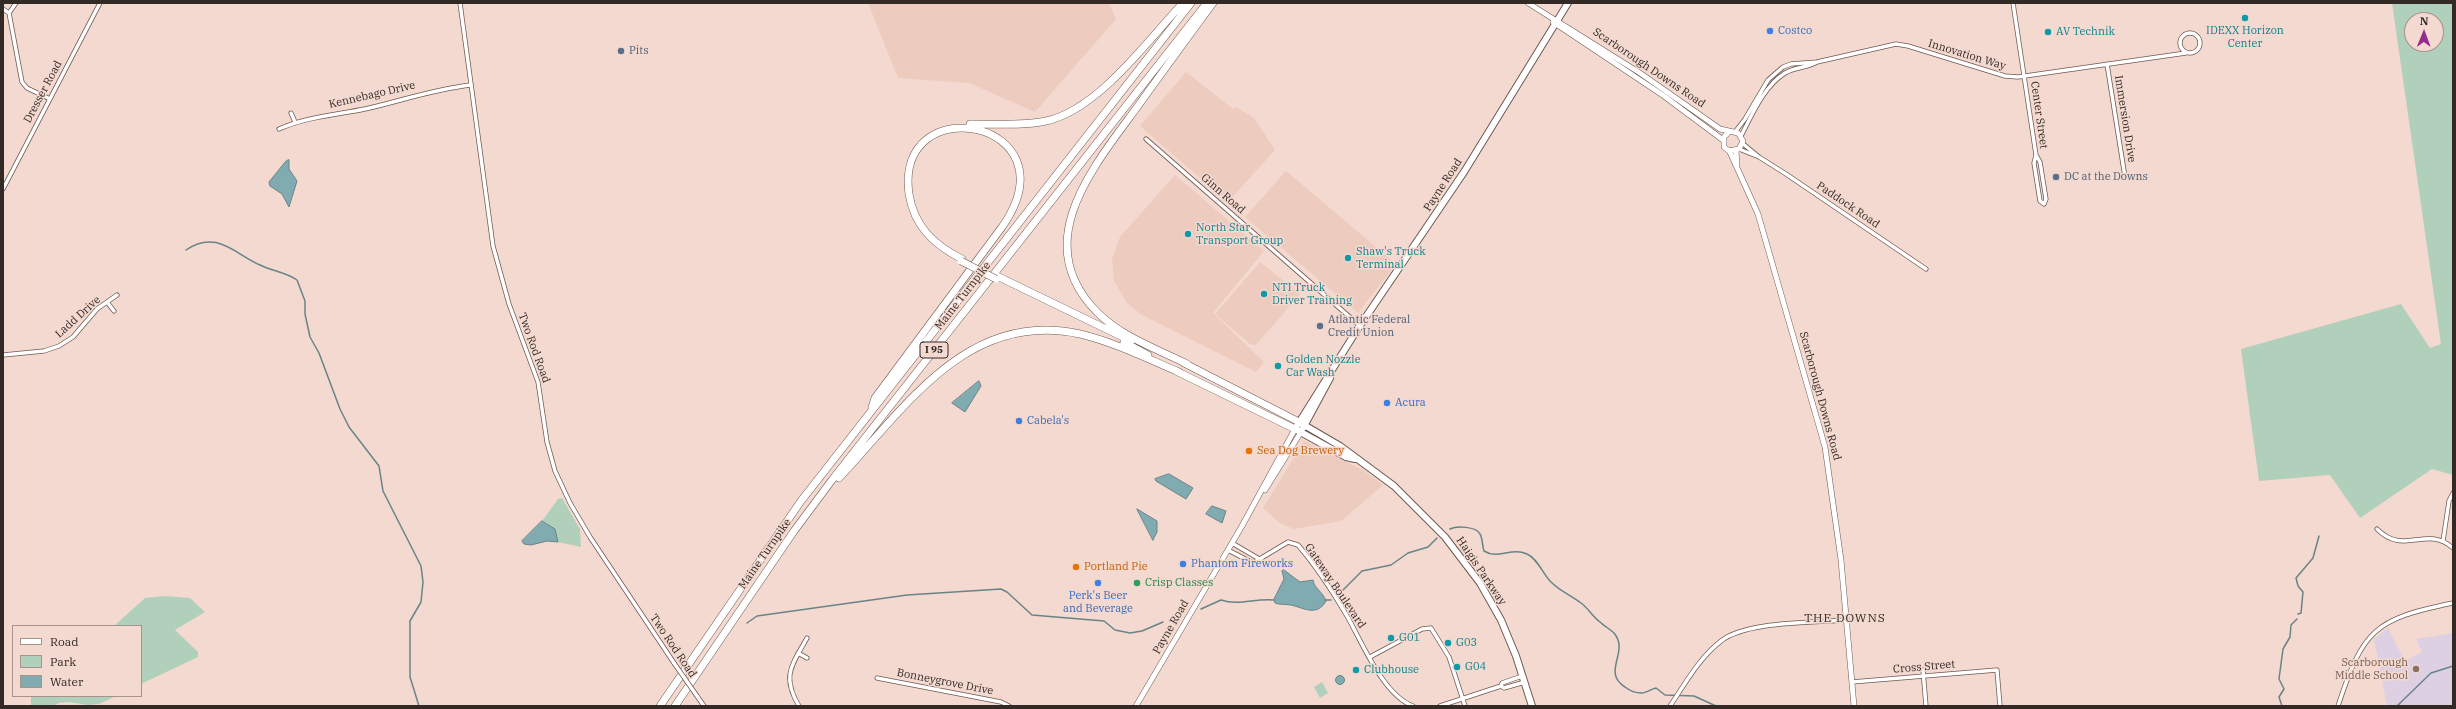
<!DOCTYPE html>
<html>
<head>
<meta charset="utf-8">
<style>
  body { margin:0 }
  #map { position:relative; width:2456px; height:709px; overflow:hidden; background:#f3d9cf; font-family:"IBM Plex Serif",serif }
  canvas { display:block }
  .frame { position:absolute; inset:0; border:4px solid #332925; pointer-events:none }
  .legend { position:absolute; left:12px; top:625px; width:130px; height:72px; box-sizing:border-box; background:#f3d9cf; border:1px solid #a6938b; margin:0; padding:5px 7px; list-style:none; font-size:12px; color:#332925 }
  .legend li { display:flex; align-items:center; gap:8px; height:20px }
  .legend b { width:20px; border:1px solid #a6938b }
  .north { position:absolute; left:2404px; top:12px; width:40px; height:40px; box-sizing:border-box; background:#f3d9cf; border:1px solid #a6938b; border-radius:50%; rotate:1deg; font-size:11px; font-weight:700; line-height:16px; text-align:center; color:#332925 }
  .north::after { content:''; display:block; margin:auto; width:14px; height:18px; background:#942b8e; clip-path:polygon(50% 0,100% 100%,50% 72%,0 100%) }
</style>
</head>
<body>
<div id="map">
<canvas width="2456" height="709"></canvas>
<div class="frame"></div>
<ul class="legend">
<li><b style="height:5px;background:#fff"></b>Road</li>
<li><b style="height:11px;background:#b1d0bb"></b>Park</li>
<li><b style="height:11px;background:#80abb1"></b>Water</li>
</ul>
<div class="north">N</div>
</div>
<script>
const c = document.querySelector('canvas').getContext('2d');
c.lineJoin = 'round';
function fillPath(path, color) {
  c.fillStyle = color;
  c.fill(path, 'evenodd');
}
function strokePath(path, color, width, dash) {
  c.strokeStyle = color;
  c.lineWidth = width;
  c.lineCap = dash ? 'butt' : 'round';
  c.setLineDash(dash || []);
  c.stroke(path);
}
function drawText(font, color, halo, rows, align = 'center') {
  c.font = font + ' "IBM Plex Serif",serif';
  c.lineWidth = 3;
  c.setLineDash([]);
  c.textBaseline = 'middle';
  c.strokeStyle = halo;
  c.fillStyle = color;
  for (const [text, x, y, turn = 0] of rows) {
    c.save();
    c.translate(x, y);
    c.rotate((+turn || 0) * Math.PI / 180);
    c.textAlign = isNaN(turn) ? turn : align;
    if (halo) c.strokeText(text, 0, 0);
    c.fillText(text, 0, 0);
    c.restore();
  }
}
fillPath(new Path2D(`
  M868 3H1109L1116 19 1035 112 969 83 898 78Z
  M1186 72 1233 109 1236 107 1254 118 1275 150 1228 202 1140 126Z
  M1286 171 1396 264 1358 313 1245 217Z
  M1175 175 1264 251 1213 313 1264 362 1256 372 1142 315 1127 303 1114 281 1112 259 1120 237Z
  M1260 262 1300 294 1256 345 1250 344 1215 314Z
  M1304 441 1363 470 1383 485 1341 521 1294 529 1280 523 1263 508Z`), '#edcbbf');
fillPath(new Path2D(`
  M2388 628 2405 661 2422 652 2416 639 2453 633V706H2387L2374 639Z`), '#ddd0e3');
fillPath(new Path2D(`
  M2392 3H2453V475L2432 469 2360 518 2330 475 2259 481 2241 349 2401 304 2430 348 2441 344ZM2412 20H2436V44H2412Z
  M562 498 580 529 581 547 558 542 555 529 542 521 558 499Z
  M165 596 190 598 205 612 175 630 198 652V657L141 684V626H114L145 598Z
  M1322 682 1328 693 1320 698 1314 687Z
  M31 696H116L99 704 88 705 69 702 59 703 53 706H31Z`), '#b1d0bb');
const water = new Path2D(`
  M289 160V169L297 181 289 207 282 194 270 186 269 182 286 161Z
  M979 381 981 386 965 412 952 403Z
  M1169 474 1193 488 1186 499 1156 481 1155 479Z
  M1212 506 1226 511 1222 523 1206 514Z
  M1137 509 1157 521V532L1153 540Z
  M542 521 555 529 558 542 547 541 531 545 524 544 522 541Z
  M1284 570 1300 582 1313 580C1314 588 1323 592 1326 601 1317 617 1304 608 1291 605 1285 604 1280 605 1275 603L1274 599 1284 579 1282 571Z
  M1335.5 680a4.5 4.5 0 1 1 9 0a4.5 4.5 0 1 1-9 0Z`);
fillPath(water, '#80abb1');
strokePath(water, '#698487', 1);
strokePath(new Path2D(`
  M186 250C216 229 235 254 260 265 272 271 285 272 297 280L305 301V314L310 337 319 353 340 409 349 427 379 466 383 491 421 566 423 582 421 602 410 621V677L419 706
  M1450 529C1456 526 1476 526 1480 534 1483 539 1482 546 1484 551 1498 560 1511 547 1527 554 1537 558 1543 574 1551 582 1560 591 1570 595 1581 603 1588 608 1593 617 1600 622 1604 626 1610 629 1614 633 1630 652 1601 672 1625 687 1630 691 1636 693 1642 693 1646 693 1651 689 1656 688L1665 695 1694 696 1716 706
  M1338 595 1362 571 1391 565 1408 553 1428 547 1437 538
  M1325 600H1331
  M1201 609 1221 600C1239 606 1255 598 1274 600
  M1178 612 1186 602
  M2298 614 2301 613 2303 592 2298 586 2296 578 2313 558 2319 536
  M747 623 757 616 907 595 1001 589 1007 592 1032 615 1104 621 1115 630 1130 633 1142 631 1163 622
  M2282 706 2279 697 2284 689 2279 679 2283 649 2290 637 2291 625 2297 619
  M2397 706 2431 673 2453 666`), '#698487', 1.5);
const street = new Path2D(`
  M460 3 493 246 509 304 538 382 547 442 555 471 570 503 590 537 674 663
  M2013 3 2036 155 2034 163 2040 201 2044 204 2046 199 2040 162 2036 155
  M3 9 9 13 22 82 27 88 50 99
  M9 13 16 3
  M2180 43a10 10 0 1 1 20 0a10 10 0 1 1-20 0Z
  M2107 64 2125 177
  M291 113 295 122
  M279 129C306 117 335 115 365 109 401 101 434 89 471 85
  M1735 132 1745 119 1768 80 1783 67 1791 64 1817 62 1896 44 1908 46 2005 76 2018 77 2186 53
  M1741 136C1752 115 1764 86 1785 73 1795 67 1807 68 1817 62
  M1146 139 1360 326
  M1742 143 1759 157
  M1739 149 1759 157 1786 174 1926 269
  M3 189 100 3
  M107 302 114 311
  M3 355 44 351 59 346 73 337 97 309 117 295
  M2377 529C2405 557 2426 524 2453 548
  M2443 541 2449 501 2453 493
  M1232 543 1261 560
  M1228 550 1253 563 1288 542 1298 545C1316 566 1333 592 1347 616 1362 642 1383 695 1413 706
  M798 653 807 658
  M1370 657 1422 629 1431 628 1449 657 1465 706
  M1923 670 1926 706
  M877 678 1001 702 1009 706
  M1852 682 1997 670 2000 706
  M1501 686 1504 688 1525 682
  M697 696 704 706
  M799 706C781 676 792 665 807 638
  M1440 706 1501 686 1502 683 1522 676
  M1670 706C1685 684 1699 658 1721 641 1746 621 1813 623 1846 620
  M2338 706C2363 630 2374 619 2453 603`);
const secondary = new Path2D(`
  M1528 3 1640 73 1720 129 1738 133 1743 141 1739 149 1729 151 1724 147V137L1728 133
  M1553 22 1664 96 1723 140
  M1729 150 1758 214 1825 447 1841 560 1854 706
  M1736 151 1737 165
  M1265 490 1301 432
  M1136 706 1242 526 1295 429`);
const primary = new Path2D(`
  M1299 422 1340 446 1394 486 1445 537 1480 583 1501 620 1516 656 1532 706
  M1303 428 1330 378
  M1355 459 1346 457 1295 429 1357 330 1464 172 1568 3`);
const highway = new Path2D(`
  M970 124C995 124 1022 126 1046 121 1098 110 1147 41 1183 3
  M997 276 1131 341
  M1124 342 1148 355
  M1184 363 1299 422
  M1187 364C1157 349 1122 337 1098 313 1027 243 1094 166 1138 106 1163 71 1188 37 1213 3
  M1176 371 1295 429
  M872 407 875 398 1002 227C1077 120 894 86 909 194 914 226 934 245 962 259
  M839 478C906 407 968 309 1080 334 1114 342 1148 359 1179 372
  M660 706 801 501 1191 3
  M675 706 794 531 832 480 1207 3`);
strokePath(street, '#6f5951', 5);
strokePath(secondary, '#6f5951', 6);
strokePath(primary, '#6f5951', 8);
strokePath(highway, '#6f5951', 8);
strokePath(street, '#fff', 3.5);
strokePath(secondary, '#fff', 5);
strokePath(primary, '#fff', 6);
strokePath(highway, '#fff', 7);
const streetBridge = new Path2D(`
  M674 663 697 696`);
const highwayBridge = new Path2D(`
  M961 261 996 279`);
strokePath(streetBridge, '#6f5951', 5, []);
strokePath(highwayBridge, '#6f5951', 8, []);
strokePath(streetBridge, '#fff', 3.5);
strokePath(highwayBridge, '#fff', 7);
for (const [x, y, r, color] of [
  [2245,18,4,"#0f9aa8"],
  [1770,31,4,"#3f7fe0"],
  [2048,32,4,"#0f9aa8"],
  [621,51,4,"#5c6f8a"],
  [2056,177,4,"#5c6f8a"],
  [1188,234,4,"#0f9aa8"],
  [1348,258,4,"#0f9aa8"],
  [1264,294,4,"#0f9aa8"],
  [1320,326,4,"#5c6f8a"],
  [1278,366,4,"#0f9aa8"],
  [1387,403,4,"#3f7fe0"],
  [1019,421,4,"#3f7fe0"],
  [1249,451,4,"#e8710a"],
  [1183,564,4,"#3f7fe0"],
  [1076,567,4,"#e8710a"],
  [1098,583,4,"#3f7fe0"],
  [1137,583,4,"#2e9e5b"],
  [1391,638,4,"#0f9aa8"],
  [1448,643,4,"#0f9aa8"],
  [1457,667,4,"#0f9aa8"],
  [2416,669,4,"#8d6e63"],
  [1356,670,4,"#0f9aa8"]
]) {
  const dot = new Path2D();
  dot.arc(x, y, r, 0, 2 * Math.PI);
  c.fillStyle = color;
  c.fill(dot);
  strokePath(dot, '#f3d9cf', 1.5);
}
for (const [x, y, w] of [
  [934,350,28]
]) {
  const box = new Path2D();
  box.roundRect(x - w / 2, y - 8, w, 16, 3);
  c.fillStyle = '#f3d9cf';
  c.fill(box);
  strokePath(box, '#332925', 1);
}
drawText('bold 10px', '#332925', null, [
  ["I 95",934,350]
]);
drawText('11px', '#366cbe', '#f3d9cf', [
  ["Costco",1778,31],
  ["Acura",1395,403],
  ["Cabela's",1027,421],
  ["Phantom Fireworks",1191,564],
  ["Perk's Beer",1098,596,"center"],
  ["and Beverage",1098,609,"center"]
], 'left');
drawText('11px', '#0d838f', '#f3d9cf', [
  ["IDEXX Horizon",2245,31,"center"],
  ["Center",2245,44,"center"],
  ["AV Technik",2056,32],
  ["North Star",1196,228],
  ["Transport Group",1196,241],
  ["Shaw's Truck",1356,252],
  ["Terminal",1356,265],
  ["NTI Truck",1272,288],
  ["Driver Training",1272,301],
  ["Golden Nozzle",1286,360],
  ["Car Wash",1286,373],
  ["G01",1399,638],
  ["G03",1456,643],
  ["G04",1465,667],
  ["Clubhouse",1364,670]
], 'left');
drawText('11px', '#4e5e75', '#f3d9cf', [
  ["Pits",629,51],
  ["DC at the Downs",2064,177],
  ["Atlantic Federal",1328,320],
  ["Credit Union",1328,333]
], 'left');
drawText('11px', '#332925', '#f3d9cf', [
  ["Innovation Way",1967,55,17],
  ["Scarborough Downs Road",1649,68,34],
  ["Dresser Road",43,92,-62],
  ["Kennebago Drive",372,95,-13],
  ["Center Street",2039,115,82],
  ["Immersion Drive",2125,119,81],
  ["Payne Road",1443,185,-57],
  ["Ginn Road",1223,194,41],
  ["Paddock Road",1848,205,34],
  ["Maine Turnpike",963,296,-52],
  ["Ladd Drive",78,317,-42],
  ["Two Rod Road",534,348,70],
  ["Scarborough Downs Road",1820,396,75],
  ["Maine Turnpike",765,554,-55],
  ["Haigis Parkway",1481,571,56],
  ["Gateway Boulevard",1335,586,56],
  ["Payne Road",1171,627,-60],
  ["Two Rod Road",673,646,56],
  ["Cross Street",1924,667,-5],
  ["Bonneygrove Drive",945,682,11]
]);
drawText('11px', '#c56008', '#f3d9cf', [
  ["Sea Dog Brewery",1257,451],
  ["Portland Pie",1084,567]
], 'left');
drawText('11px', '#27864d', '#f3d9cf', [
  ["Crisp Classes",1145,583]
], 'left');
drawText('11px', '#785e54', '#f3d9cf', [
  ["Scarborough",2408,663],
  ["Middle School",2408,676]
], 'right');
c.letterSpacing = '1px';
drawText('12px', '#332925', '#f3d9cf', [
  ["THE DOWNS",1845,619]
]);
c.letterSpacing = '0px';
</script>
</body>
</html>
